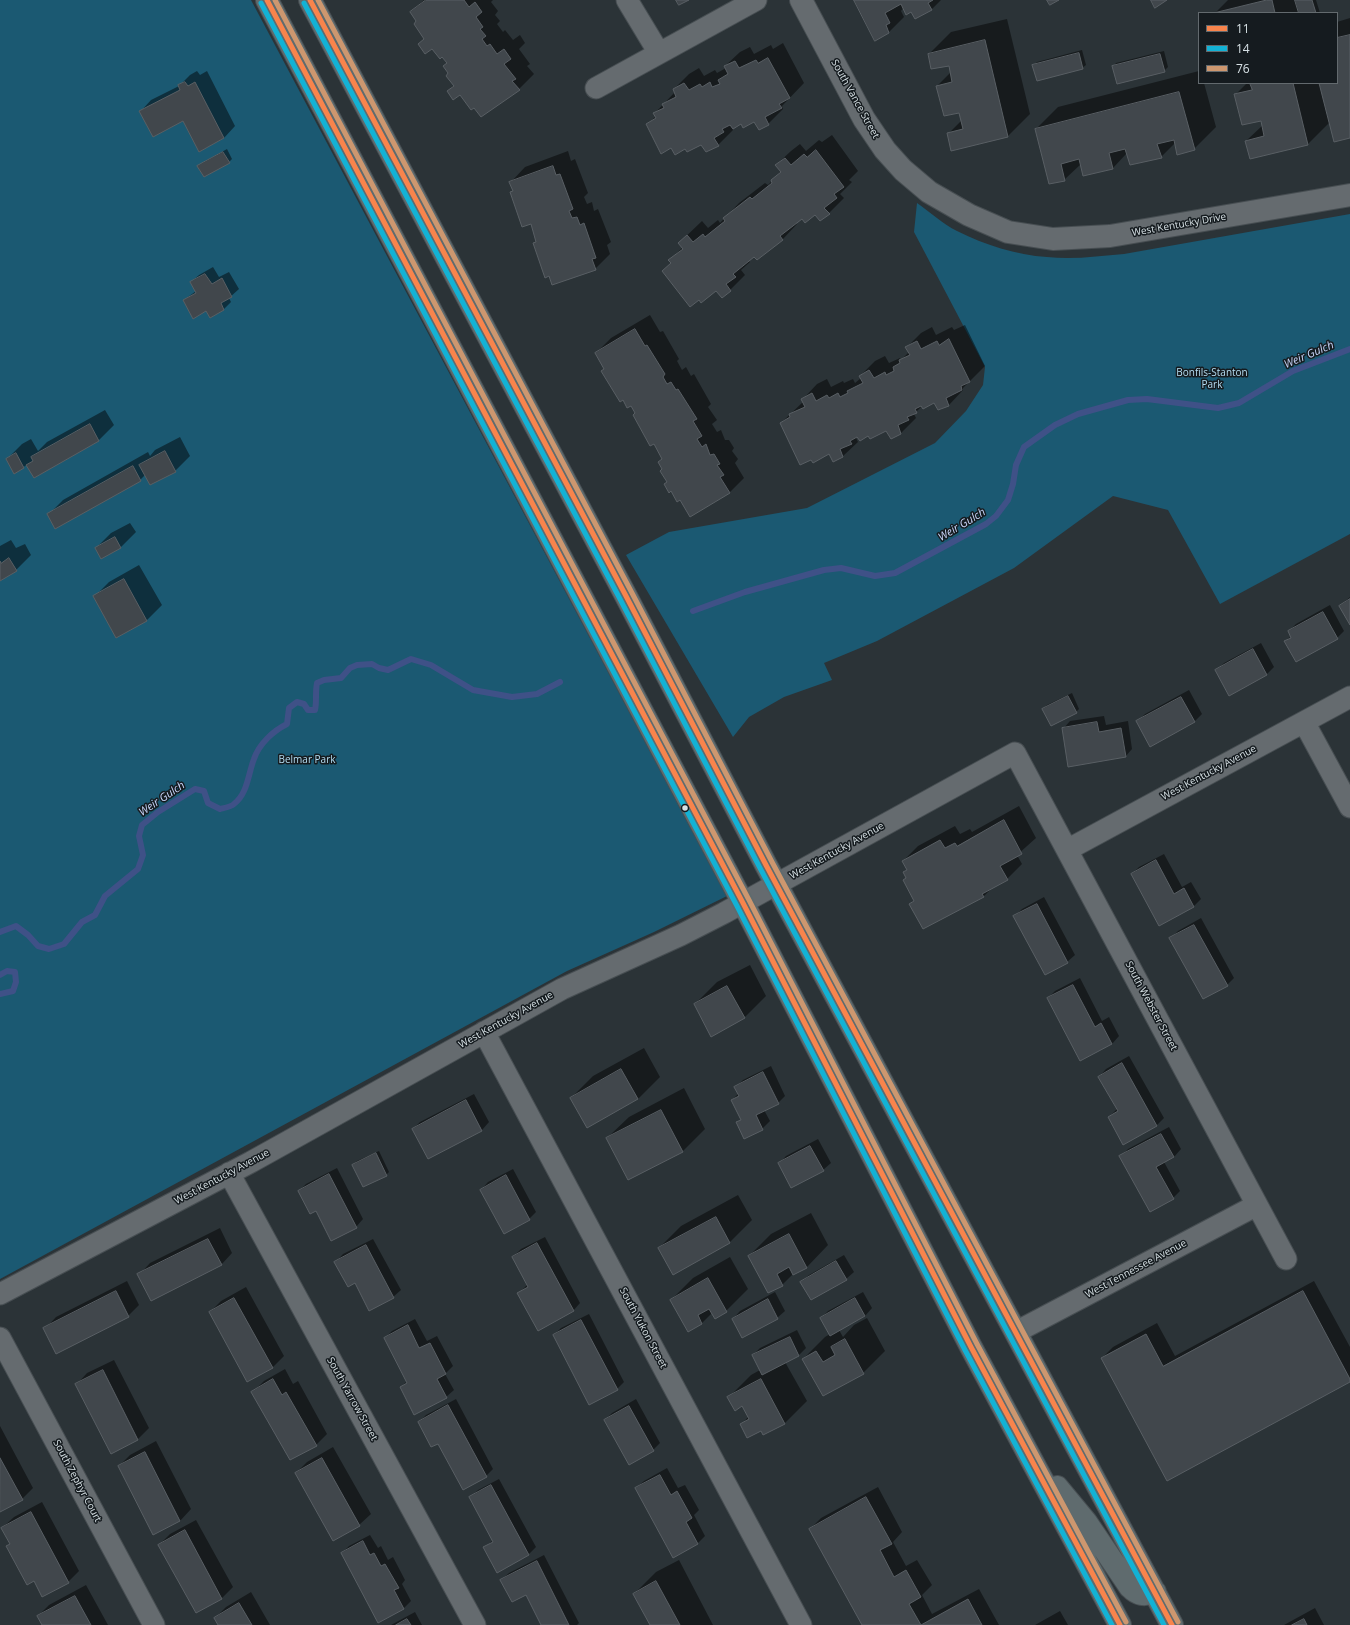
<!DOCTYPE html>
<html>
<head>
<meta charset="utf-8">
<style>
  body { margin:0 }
  #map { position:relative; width:1350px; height:1625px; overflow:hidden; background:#2b3337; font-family:"Open Sans",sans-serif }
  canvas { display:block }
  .legend { position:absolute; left:1198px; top:12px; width:140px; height:72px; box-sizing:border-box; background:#151b1f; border:1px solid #636a6e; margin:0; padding:5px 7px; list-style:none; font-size:12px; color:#d7e1e5 }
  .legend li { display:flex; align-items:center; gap:8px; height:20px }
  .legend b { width:20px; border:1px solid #636a6e }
</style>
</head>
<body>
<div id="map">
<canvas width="1350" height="1625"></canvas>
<ul class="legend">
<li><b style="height:5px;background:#f8844c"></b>11</li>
<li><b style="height:5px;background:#13b2d5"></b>14</li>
<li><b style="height:5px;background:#cd976f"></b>76</li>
</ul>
</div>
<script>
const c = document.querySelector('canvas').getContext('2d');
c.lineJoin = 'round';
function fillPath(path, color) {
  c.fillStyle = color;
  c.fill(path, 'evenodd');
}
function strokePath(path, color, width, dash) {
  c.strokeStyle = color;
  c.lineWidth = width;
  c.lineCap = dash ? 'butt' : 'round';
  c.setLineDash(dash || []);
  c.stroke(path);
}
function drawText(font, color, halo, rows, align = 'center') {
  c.font = font + ' "Open Sans",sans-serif';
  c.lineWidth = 3;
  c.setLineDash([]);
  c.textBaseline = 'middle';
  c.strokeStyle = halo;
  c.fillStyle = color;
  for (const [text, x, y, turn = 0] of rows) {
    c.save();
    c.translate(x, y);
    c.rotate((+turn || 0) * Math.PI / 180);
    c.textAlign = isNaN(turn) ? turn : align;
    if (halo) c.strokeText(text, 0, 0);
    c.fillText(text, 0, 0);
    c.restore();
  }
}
fillPath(new Path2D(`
  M0 0H251L727 896 654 932 567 971 0 1279Z
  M917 203C930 212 943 224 957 231 985 245 1016 255 1047 257 1073 260 1099 256 1124 254L1350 214V534L1220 604 1168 510 1113 496 1014 568 877 641 824 663 832 680 784 697 749 717 733 737 626 555 669 532 807 508 935 443 966 411 983 385 985 367 914 232Z`), '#1b5972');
fillPath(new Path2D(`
  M424 0H493L491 2 498 11 495 15 500 21 497 24 503 32 505 30 513 40 520 35 525 43 519 49 530 64 527 66 534 74 519 89 481 116 475 107 460 94 448 91 454 85 449 73 448 63 425 38 418 21 411 12Z
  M855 0H941L932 9 916 18 912 10 904 7 901 11 904 17 889 32 875 39Z
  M1228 0H1316L1320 13H1215Z
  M1350 18V137L1330 122 1308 144 1251 158 1246 141 1263 125 1262 120 1235 95 1247 83H1337V22Z
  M1007 19 1030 114 1008 136 952 149 948 134 962 120 960 111 937 86 951 72 949 65 929 54 951 32Z
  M783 43 804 83 782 106 783 109 768 124 755 120 730 125 733 130 718 145 702 143 686 148 671 147 647 125 656 116 654 114 675 92 674 89 689 74 699 68 704 76 715 70 717 73 726 68 725 66 740 52 750 47 754 54 771 45 773 49Z
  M1082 50 1086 65 1082 68 1034 65 1037 62Z
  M1164 51 1168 67 1164 71 1113 67 1116 63Z
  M197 71 200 75 207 71 235 126 224 138 200 151 183 120 140 112 151 100 179 86 190 75Z
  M1199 71V83H1204L1216 127 1194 149 1175 143 1161 157 1127 153 1113 168 1083 175 1081 164 1064 180 1036 129 1058 107Z
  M832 135 858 171 849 180 852 182 840 194 844 198 829 213 815 214 802 218 796 223 797 224 783 239 757 259 754 256 748 260 750 262 741 270 745 275 730 290H716L663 271 671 263 670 260 683 247 679 243 702 221 708 228 718 220 720 223 739 203 765 183 768 185 772 181 781 171 776 165 791 151 800 144 806 151 819 140 822 142Z
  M227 149 232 159 229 162 199 166 202 163Z
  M568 151 571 161 575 159 588 193 584 197 587 204 592 202 594 211 598 209 611 242 607 245 610 254 595 269 534 243 537 241 531 223 511 192 514 190 511 182 525 167Z
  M213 267 219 277 229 272 239 289 229 298 231 302 224 309 211 317 207 310 184 300 196 291 191 282 199 275Z
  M650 315 660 332 663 331 679 359 677 361 682 370 686 367 691 376 694 374 711 404 708 407 717 420 712 424 717 432 721 430 725 440H729L734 448 732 451 738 459 735 463 744 478 729 493 668 482 663 469V458L636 413 605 368 596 353 611 338Z
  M965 325 985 366 963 388V390L949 405 934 402 922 406 914 414 916 418 901 433 891 438 886 430 858 437 856 438 858 442 843 456 829 453 781 423 804 401 803 399 817 384 827 379 831 387 843 381 844 383 853 379 855 383 861 378 860 376 875 361 885 356 889 363 900 358 901 360 909 352 906 348 921 333 932 327 936 335 952 327 954 330Z
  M105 410 114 425 99 440 34 477 27 465 14 472 7 459 22 444 31 439 38 451 47 442Z
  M180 437 190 456 175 471 145 475 140 480 48 515 63 500 148 452 150 456 155 450Z
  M130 523 136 532 121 547 101 558 96 548 111 533Z
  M11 540 16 548 25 544 31 555 16 570 0 580V546Z
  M139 565 162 605 147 620 117 637 94 597 109 582Z
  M1350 597V623L1340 606Z
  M1330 605 1344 631 1337 638 1286 641 1291 636 1289 631 1296 624Z
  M1261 643 1274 667 1267 674 1230 695 1217 670 1224 663Z
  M1189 690 1202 714 1195 721 1137 722 1145 714Z
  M1072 693 1079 709 1076 712 1043 709 1047 705Z
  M1104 716 1106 725 1128 721 1132 749 1125 757 1063 729 1070 721Z
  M1019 806 1036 838 1017 855 1022 864 1007 879 993 887 983 897 910 904 914 900 904 872 907 869 903 861 918 846 955 826 960 834 970 829 972 832Z
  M1164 854 1182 887 1191 882 1201 899 1194 906 1132 874 1139 867Z
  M1044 897 1075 955 1067 962 1015 916 1022 909Z
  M1201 918 1234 978 1227 985 1171 938 1178 931Z
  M750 965 766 996 744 1018 695 1004 717 982Z
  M1080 978 1102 1021 1109 1017 1119 1036 1112 1044 1048 998 1055 991Z
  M644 1048 660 1077 638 1099 571 1098 593 1076Z
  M1129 1056 1164 1118 1157 1125 1124 1143 1109 1117 1117 1109 1099 1077 1106 1069Z
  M771 1066 785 1096 778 1103 764 1110 770 1121 762 1129 737 1123 742 1118 732 1100 739 1093 736 1087 743 1080Z
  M684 1088 705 1129 683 1151 628 1179 607 1138 629 1117Z
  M474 1094 489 1122 482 1130 429 1158 413 1129 420 1122Z
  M1169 1127 1181 1149 1174 1157 1164 1162 1180 1191 1173 1198 1121 1157 1128 1149Z
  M818 1139 831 1163 823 1170 779 1164 786 1156Z
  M379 1151 389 1172 386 1175 353 1165 357 1161Z
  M337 1168 363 1219 356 1227 316 1210 299 1191 306 1184Z
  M513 1169 536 1212 529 1219 481 1190 488 1182Z
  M738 1195 752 1220 730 1242 659 1248 681 1226Z
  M811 1213 828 1245 807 1267 793 1274 782 1285 749 1256 771 1234Z
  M220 1228 232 1253 221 1265 139 1275 150 1263Z
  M545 1237 580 1303 573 1311 519 1293 528 1284 513 1257 521 1249Z
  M373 1239 401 1290 393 1297 355 1282 336 1262 343 1254Z
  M844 1255 854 1272 846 1279 801 1282 809 1275Z
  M730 1257 748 1289 726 1311 713 1312 702 1323 688 1331 671 1300 693 1278Z
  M127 1281 139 1305 128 1316 45 1329 56 1317Z
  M1314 1281 1350 1347V1381L1167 1480 1102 1358 1113 1347 1157 1323 1175 1356Z
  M246 1287 284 1356 273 1367 248 1380 210 1312 221 1301Z
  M775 1292 785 1311 777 1318 742 1336 733 1319 740 1311Z
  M863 1292 872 1308 865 1316 839 1330 843 1337 854 1325 867 1318 885 1351 863 1373 823 1395 803 1359 825 1337 830 1334 821 1318 828 1311Z
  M589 1314 624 1382 617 1389 554 1335 561 1328Z
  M415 1319 427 1341 437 1336 453 1366 445 1374 454 1390 446 1397 401 1387 407 1381 385 1338 392 1331Z
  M797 1330 806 1348 799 1355 785 1362 807 1401 785 1423 764 1434 761 1430 741 1425 749 1416 743 1405 729 1397 751 1375 760 1370 753 1355 760 1348Z
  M114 1360 149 1428 138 1439 111 1453 76 1385 87 1373Z
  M285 1369 293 1384 298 1381 327 1434 316 1445 253 1392 264 1381Z
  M456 1399 493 1469 486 1476 439 1442 419 1422 426 1415Z
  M636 1399 660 1443 653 1450 605 1420 612 1413Z
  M0 1426 33 1488 22 1499 0 1511Z
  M156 1441 191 1509 180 1521 119 1466 130 1455Z
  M333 1447 371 1514 359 1525 296 1473 307 1462Z
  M667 1468 678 1488 685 1485 699 1510 694 1515 705 1536 698 1543 673 1556 636 1488 644 1481Z
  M499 1479 536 1547 529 1554 497 1571 485 1548 493 1540 470 1498 478 1490Z
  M878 1487 902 1532 893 1542 906 1566 917 1560 932 1585 922 1595 932 1614 979 1589 999 1625H863L810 1529 821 1518Z
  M42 1502 79 1571 68 1582 34 1580 7 1546 10 1543 2 1528 14 1517Z
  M196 1520 233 1587 222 1598 196 1612 159 1545 170 1534Z
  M370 1535 378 1548 381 1546 388 1560 393 1557 405 1580 402 1584 411 1601 404 1608 379 1621 342 1553 349 1546Z
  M544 1555 579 1623 577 1625H542L526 1594 501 1580 509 1573Z
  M679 1560 713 1625H651L634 1594 656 1572Z
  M86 1585 108 1625H43L38 1616 49 1605Z
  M251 1592 270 1625H219L215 1618 226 1607Z
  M1315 1608 1324 1625H1284Z
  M1060 1611 1068 1625H1035Z
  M415 1612 422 1625H391Z`), '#0007');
strokePath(new Path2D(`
  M693 611 745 592 824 570 841 568 875 576 895 573 986 524 996 516 1008 500 1013 484 1016 465 1024 447 1055 425 1078 414 1128 400 1147 399 1218 408 1239 403 1293 371 1350 349
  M0 932 16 926 28 935 38 946 49 949 64 944 82 922 95 915 105 896 138 869 143 855 139 836 142 825 158 812 195 789 204 791 208 803 220 809C224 808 231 807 234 804 248 793 248 774 254 759 259 744 273 731 287 724L289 708 297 702 304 704 308 710H315C317 701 315 693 317 683L324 680 341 678 350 668 357 665 372 664 379 668 388 670 411 659 431 665 473 690 512 697 537 694 560 682
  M0 975 7 971 15 972 16 982 13 991 0 994`), '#3f5187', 6);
const building = new Path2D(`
  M426 0H464L469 7 475 2 482 12 476 17 483 27 480 29 486 36 482 39 487 46 490 44 497 54 504 49 511 59 504 64 516 79 512 81 520 90 481 117 474 108 471 110 460 95 453 100 447 91 454 86 446 76 448 73 443 66 447 63 442 57 440 59 432 49 425 54 418 44 424 39 414 24 416 21 410 12Z
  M676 0H689L679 5Z
  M854 0H933L928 3 932 10 915 19 911 12 906 15 901 4 885 13 890 23 886 25 889 33 875 41Z
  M1047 0H1059L1050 5Z
  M1151 0H1167L1155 8Z
  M1267 0H1272L1275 13H1214Z
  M1295 0H1312L1316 13H1299Z
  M1350 35V138L1334 142 1319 83H1337V38Z
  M985 40 1008 137 951 151 947 133 963 129 959 113 944 116 936 86 952 82 949 66 931 69 928 54Z
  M1079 53 1083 69 1037 81 1032 65Z
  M1160 54 1165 72 1117 84 1112 66Z
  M768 58 790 98 779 104 782 108 765 117 769 125 759 130 754 122 743 128 741 124 733 129 730 125 722 129 724 132 714 138 719 146 706 152 701 145 687 152 685 149 675 155 671 148 661 154 646 124 656 118 653 113 664 108 662 104 676 97 673 89 684 83 689 90 700 84 702 87 710 82 712 87 720 84 718 80 728 74 724 66 735 61 739 68 756 60 758 63Z
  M185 82 188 86 195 82 224 138 199 152 183 121 153 137 139 111 180 90 178 85Z
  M1250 83H1293L1308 145 1250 159 1245 141 1264 136 1261 121 1242 125 1234 94 1252 90Z
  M1179 92 1195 150 1177 155 1174 140 1157 144 1162 158 1130 165 1125 149 1109 153 1113 169 1083 176 1079 159 1061 164 1065 181 1049 184 1035 129Z
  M816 150 844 187 834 194 837 198 824 208 830 214 820 221 815 215 805 223 802 219 780 236 783 240 757 260 754 257 733 274 736 277 726 284 731 291 722 298 716 291 701 303 699 300 690 307 662 271 671 263 668 260 683 249 678 243 687 235 693 242 703 234 705 237 725 221 723 218 750 197 752 199 772 183 771 180 781 172 775 165 785 158 791 165 804 154 807 157Z
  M223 152 230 163 204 177 197 166Z
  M553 166 556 175 560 174 573 209 569 211 572 218 577 217 580 225 584 223 596 258 592 259 596 270 552 285 549 276 545 278 533 243 536 242 531 224 522 227 510 192 513 191 509 182Z
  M205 274 212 284 222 278 232 297 221 303 224 310 210 318 206 311 193 319 183 300 196 293 190 282Z
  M635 329 645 346 647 345 665 374 663 377 667 384 671 382 676 390 678 389 697 419 693 421 702 436 697 439 702 447 706 444 710 455 714 454 720 464 717 465 724 475 720 477 730 493 690 517 680 500 677 502 671 491 669 493 664 484 667 482 660 471 662 469 658 462 662 459 654 444 650 446 633 415 635 413 631 406 627 408 623 400 620 402 601 371 604 369 595 353Z
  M949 339 970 382 961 386 962 390 946 398 949 406 938 410 934 403 923 409 921 406 915 409 917 413 907 417 909 420 898 425 901 434 891 439 886 431 870 439 868 436 860 441 857 437 850 441 852 444 840 449 843 457 833 462 829 454 813 463 811 460 800 465 780 423 790 417 789 414 805 407 801 399 812 393 816 401 827 395 829 398 838 393 840 397 848 393 847 391 863 383 859 376 869 370 874 378 885 372 886 375 894 371 893 367 900 363 899 360 910 355 905 347 917 341 921 349 937 341 939 345Z
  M90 424 99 441 34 478 26 465 33 461 31 457Z
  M165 451 176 472 150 485 139 465Z
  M16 453 24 468 14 474 6 459Z
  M133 466 141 481 55 529 47 514Z
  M115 537 121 548 101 559 95 548Z
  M9 558 17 571 0 581V561L1 563Z
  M124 579 147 621 116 638 93 596Z
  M1350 599V625L1339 606Z
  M1323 612 1338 639 1296 662 1284 641 1291 638 1288 631Z
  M1253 649 1267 675 1229 696 1215 670Z
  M1068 696 1077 713 1051 726 1042 709Z
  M1181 697 1195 722 1150 747 1136 721Z
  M1097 722 1099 732 1121 728 1126 757 1068 767 1062 728Z
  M1004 820 1022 854 1000 866 1008 880 982 894 984 897 923 929 909 904 914 901 903 880 906 878 903 872 907 870 902 861 940 840 945 848 955 843 957 846Z
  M1156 860 1174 894 1184 888 1194 907 1159 926 1131 874Z
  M1037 904 1068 963 1045 975 1013 916Z
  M1194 925 1228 986 1203 999 1169 938Z
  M1073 985 1095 1027 1101 1023 1112 1044 1080 1061 1047 998Z
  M727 986 745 1018 711 1037 694 1004Z
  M1122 1063 1157 1126 1123 1145 1108 1117 1118 1111 1098 1077Z
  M621 1069 638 1099 587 1128 570 1098Z
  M763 1072 779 1104 756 1115 763 1130 744 1139 736 1122 741 1120 731 1100 739 1096 734 1087Z
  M466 1100 482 1131 428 1159 412 1129Z
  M661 1110 683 1152 628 1180 606 1138Z
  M1161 1134 1174 1157 1156 1167 1174 1199 1150 1212 1119 1156Z
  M810 1146 824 1171 791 1188 778 1163Z
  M376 1153 387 1176 363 1187 352 1165Z
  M329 1174 357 1228 331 1241 316 1211 310 1214 298 1191Z
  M506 1175 530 1220 504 1234 480 1190Z
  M716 1217 730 1243 673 1275 658 1248Z
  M789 1234 807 1268 793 1275 789 1267 777 1274 783 1286 768 1293 748 1256Z
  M208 1239 222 1265 151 1301 137 1274Z
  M537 1243 574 1311 538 1331 517 1293 528 1287 512 1257Z
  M366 1245 394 1298 369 1311 355 1283 348 1287 334 1262Z
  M836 1261 847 1280 811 1300 800 1282Z
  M708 1278 727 1312 715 1319 709 1309 698 1315 702 1324 688 1332 670 1300Z
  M116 1291 129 1317 56 1354 43 1328Z
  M1303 1291 1350 1379V1382L1167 1481 1101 1358 1146 1334 1163 1366Z
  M234 1298 273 1368 247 1382 209 1312Z
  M855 1298 865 1316 830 1336 820 1318Z
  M768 1299 778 1319 742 1338 732 1319Z
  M581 1320 618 1390 589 1405 553 1335Z
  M408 1325 419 1348 430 1343 446 1374 437 1379 447 1398 414 1415 400 1387 407 1383 384 1338Z
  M790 1337 799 1356 762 1375 752 1355Z
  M845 1339 864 1374 823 1396 802 1359 816 1351 823 1362 835 1355 831 1347Z
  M103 1370 138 1440 111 1454 75 1384Z
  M273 1379 282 1395 286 1392 317 1446 290 1460 251 1392Z
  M761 1379 785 1424 763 1435 761 1431 747 1438 740 1424 749 1419 742 1406 735 1411 727 1397Z
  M448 1405 487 1477 463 1490 438 1444 431 1447 418 1422Z
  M629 1406 654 1451 629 1465 604 1420Z
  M145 1452 180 1521 153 1535 118 1466Z
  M0 1458 23 1500 0 1512Z
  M322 1458 360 1526 333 1541 295 1473Z
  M660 1475 671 1495 677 1491 692 1518 686 1522 698 1544 673 1558 635 1488Z
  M491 1485 529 1555 497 1573 483 1547 493 1542 469 1497Z
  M866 1497 892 1544 880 1550 894 1577 906 1570 921 1597 909 1604 921 1625 968 1599 982 1625H862L809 1529Z
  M31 1512 69 1583 42 1597 34 1581 27 1585 6 1546 10 1544 1 1528Z
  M185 1530 222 1599 196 1613 158 1545Z
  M363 1541 370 1555 374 1553 381 1566 385 1564 399 1588 394 1590 404 1609 378 1623 341 1553Z
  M537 1561 569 1625H541L526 1595 512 1602 500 1580Z
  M656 1581 680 1625H650L633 1594Z
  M75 1596 91 1625H42L37 1616Z
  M239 1603 252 1625H218L214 1618Z
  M407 1619 411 1625H396Z
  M1304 1619 1307 1625H1292Z`);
fillPath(building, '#41474c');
strokePath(building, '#595f64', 1);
const minor = new Path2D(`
  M627 0 659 53
  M596 88 756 0
  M1304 722 1350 807
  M1067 850 1350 697
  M484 1032 801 1625
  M229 1173 475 1625
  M0 1294 251 1162 562 989 681 935 724 913 1015 753 1286 1259
  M1016 1332 1257 1205
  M0 1338 154 1625`);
const tertiary = new Path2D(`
  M801 0 864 119 885 150 903 170 929 192 969 215 1008 232 1053 239 1110 236 1350 195`);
const primary = new Path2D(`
  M267 0 743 903 971 1347 1120 1625
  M310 0 626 596 766 865 1172 1625
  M1057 1487 1086 1522 1130 1587C1138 1595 1144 1596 1155 1592`);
strokePath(minor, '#474e52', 23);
strokePath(tertiary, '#474e52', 24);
strokePath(primary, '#474e52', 24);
strokePath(minor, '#656b6f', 21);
strokePath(tertiary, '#656b6f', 22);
strokePath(primary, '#5f6b6e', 22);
strokePath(new Path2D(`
  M267 0 743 903 971 1347 1120 1625
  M310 0 626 596 766 865 1172 1625`), '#f8844c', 5);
strokePath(new Path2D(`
  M261 3 737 906 965 1350 1112 1625
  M304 3 620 599 760 868 1164 1625`), '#13b2d5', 5);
strokePath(new Path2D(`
  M275 0 749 900 977 1344 1126 1622
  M318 0 632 593 772 862 1178 1622`), '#cd976f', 5);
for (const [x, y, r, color] of [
  [685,808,3.5,"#d7e1e5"]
]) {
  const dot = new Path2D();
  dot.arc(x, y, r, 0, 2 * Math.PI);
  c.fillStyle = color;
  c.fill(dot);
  strokePath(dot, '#151b1f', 1.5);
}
drawText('10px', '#d7e1e5', '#151b1f', [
  ["South Vance Street",855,99,61],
  ["West Kentucky Drive",1179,225,-10],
  ["West Kentucky Avenue",1209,773,-28],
  ["West Kentucky Avenue",837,851,-29],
  ["South Webster Street",1151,1006,62],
  ["West Kentucky Avenue",506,1020,-29],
  ["West Kentucky Avenue",222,1177,-28],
  ["West Tennessee Avenue",1136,1269,-28],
  ["South Yukon Street",643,1328,62],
  ["South Yarrow Street",352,1399,61],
  ["South Zephyr Court",77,1481,62]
]);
drawText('10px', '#b4ddf2', '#151b1f', [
  ["Bonfils-Stanton",1212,373],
  ["Park",1212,385],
  ["Belmar Park",307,760]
]);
drawText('italic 11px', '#c9d6fa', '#151b1f', [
  ["Weir Gulch",1309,355,-23],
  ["Weir Gulch",962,525,-31],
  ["Weir Gulch",162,799,-34]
]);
</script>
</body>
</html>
